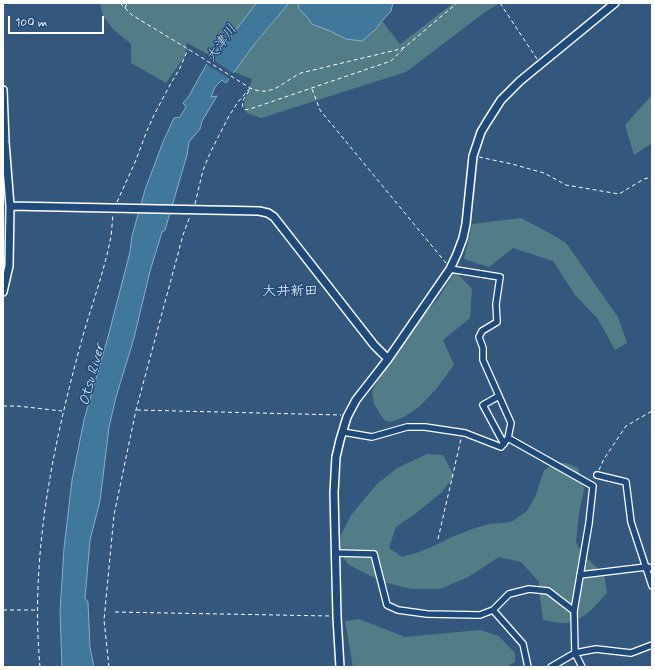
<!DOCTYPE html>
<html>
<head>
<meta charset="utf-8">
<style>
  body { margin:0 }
  #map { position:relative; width:655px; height:670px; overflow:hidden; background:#34577d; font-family:Mynerve,sans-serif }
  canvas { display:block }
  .frame { position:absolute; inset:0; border:4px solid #fff; pointer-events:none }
  .scale { position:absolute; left:8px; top:16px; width:96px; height:18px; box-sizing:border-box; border:2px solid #fff; border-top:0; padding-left:5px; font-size:12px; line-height:14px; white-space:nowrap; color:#fff; -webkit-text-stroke:3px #1f4a7a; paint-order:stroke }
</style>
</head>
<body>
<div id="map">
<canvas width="655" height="670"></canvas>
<div class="frame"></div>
<div class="scale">100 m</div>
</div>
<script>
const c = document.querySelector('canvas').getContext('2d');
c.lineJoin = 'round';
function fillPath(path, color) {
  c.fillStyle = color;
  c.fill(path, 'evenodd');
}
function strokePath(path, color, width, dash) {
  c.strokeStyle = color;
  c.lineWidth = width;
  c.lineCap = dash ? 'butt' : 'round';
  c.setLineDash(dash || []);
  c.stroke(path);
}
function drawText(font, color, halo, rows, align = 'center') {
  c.font = font + ' Mynerve,"Klee One",sans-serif';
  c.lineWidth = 3;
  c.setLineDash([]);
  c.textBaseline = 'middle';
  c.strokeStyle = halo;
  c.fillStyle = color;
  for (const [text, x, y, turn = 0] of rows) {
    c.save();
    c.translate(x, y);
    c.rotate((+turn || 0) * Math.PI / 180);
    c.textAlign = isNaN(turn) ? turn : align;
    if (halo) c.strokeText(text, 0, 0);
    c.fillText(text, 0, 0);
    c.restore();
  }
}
fillPath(new Path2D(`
  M100 3H257L225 44 211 56 187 43 185 56 166 83 131 63V44L113 29 103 16Z
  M289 3H299V9L308 18 312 24 330 31 346 39 376 29 382 21 400 44 415 33 453 3H500L485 12 406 72 261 118 247 113 244 104 252 79 234 72 253 46Z
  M651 96 652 143 634 155 625 125Z
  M521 218 553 235 566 243 618 317 627 343 615 350 598 319 575 295 553 261 513 248 489 267 464 259 472 224Z
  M455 271 472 289 470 318 443 340 454 365 437 388 419 407 404 417 390 422 384 420 374 404 372 392 375 385 421 317 438 299Z
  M427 454 443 455 454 476 442 492 415 514 396 527 389 548 402 557 419 552 436 545 452 537 472 529 489 524 511 522 527 511 536 495 544 470 556 463H566L578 468 584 489 579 513 576 542 583 555 604 574 607 593C596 605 583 622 565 623 558 623 550 621 543 620L540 597 539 582 521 562 499 557 468 577 440 589H411L383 582 349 565 341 555 337 543 351 515 377 484 397 468Z
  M359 619 405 637 480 630 499 636 515 653V662L507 666 502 667H353L345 621Z`), '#527d86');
const water = new Path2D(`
  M257 3H289L253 46 226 83 222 80 215 87 211 97 217 96 202 121 200 129 189 142 187 155 165 230 162 232 150 271 134 338 116 397 109 427 100 501 90 540 85 598 88 602 90 648 94 667H62L60 612 64 548 72 480 84 420 108 337 130 252 132 236 145 190 163 142 174 118 180 117 186 107 183 103 189 96 211 56 225 44Z
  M299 3H393L391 11 382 21 376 29 362 41 346 39 330 31 312 24 308 18 299 9Z`);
fillPath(water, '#40789b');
strokePath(water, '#8caec3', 1);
fillPath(new Path2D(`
  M208 57 235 74 231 80 205 63Z`), '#34577d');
const minor = new Path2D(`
  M499 396 483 405 504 444
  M343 432 372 437 407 427H425L465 433 501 447 508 438 511 423 483 360V348L479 337 482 331 497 322 496 304 500 277 450 269
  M508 438 593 486 589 523 574 611 575 653 582 667
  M597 475 626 482 631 522 652 586
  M335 553 374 554 387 605 398 610 427 614 480 615 493 610 509 594 529 589 548 591 574 611
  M580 575 646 567 652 568
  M493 610 523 644 528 667
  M551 667 575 653 596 649 631 653 652 645`);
const tertiary = new Path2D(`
  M3 90 5 142 10 206 9 266 3 292
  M10 206 259 211 268 213 274 217 374 345 388 359
  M340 667 337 617 334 493 336 457 340 440 347 417 356 400 388 359 450 269 457 254 463 238 466 224 473 156 481 132 487 122 501 100 520 81 615 3`);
strokePath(minor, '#fff', 8);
strokePath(tertiary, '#fff', 10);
strokePath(new Path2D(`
  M120 3 132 15 188 49 250 88C272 98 282 82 301 73L400 49 405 47 457 3
  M500 3 537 59
  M125 8 127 3
  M312 89 320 110 446 263
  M249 91C245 97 239 104 245 110L253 108 391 61 404 48
  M479 157 512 164 544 173 566 185 619 194 644 179 652 177
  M117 202 136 160 146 133 154 115 171 83 180 68 188 49
  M195 204 203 170 211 151 229 116 238 102 250 88
  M3 406H17L62 411
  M137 410 341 415
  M599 470 604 459 626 426 652 411
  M438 539 461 439
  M3 610H36
  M115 612 330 616
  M40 667C30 557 52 449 81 343 90 309 103 276 110 241 112 233 112 223 113 214
  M109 667 104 620 114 515 136 410 183 235 190 216`), '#fff', 1, [4, 3]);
strokePath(minor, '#1f4a7a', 5.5);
strokePath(tertiary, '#1f4a7a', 7);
drawText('italic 14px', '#cfdde6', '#1f4a7a', [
  ["大津川",222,44,-54],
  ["Otsu River",93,375,-75]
]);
drawText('14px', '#fff', '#1f4a7a', [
  ["大井新田",290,292]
]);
</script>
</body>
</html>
